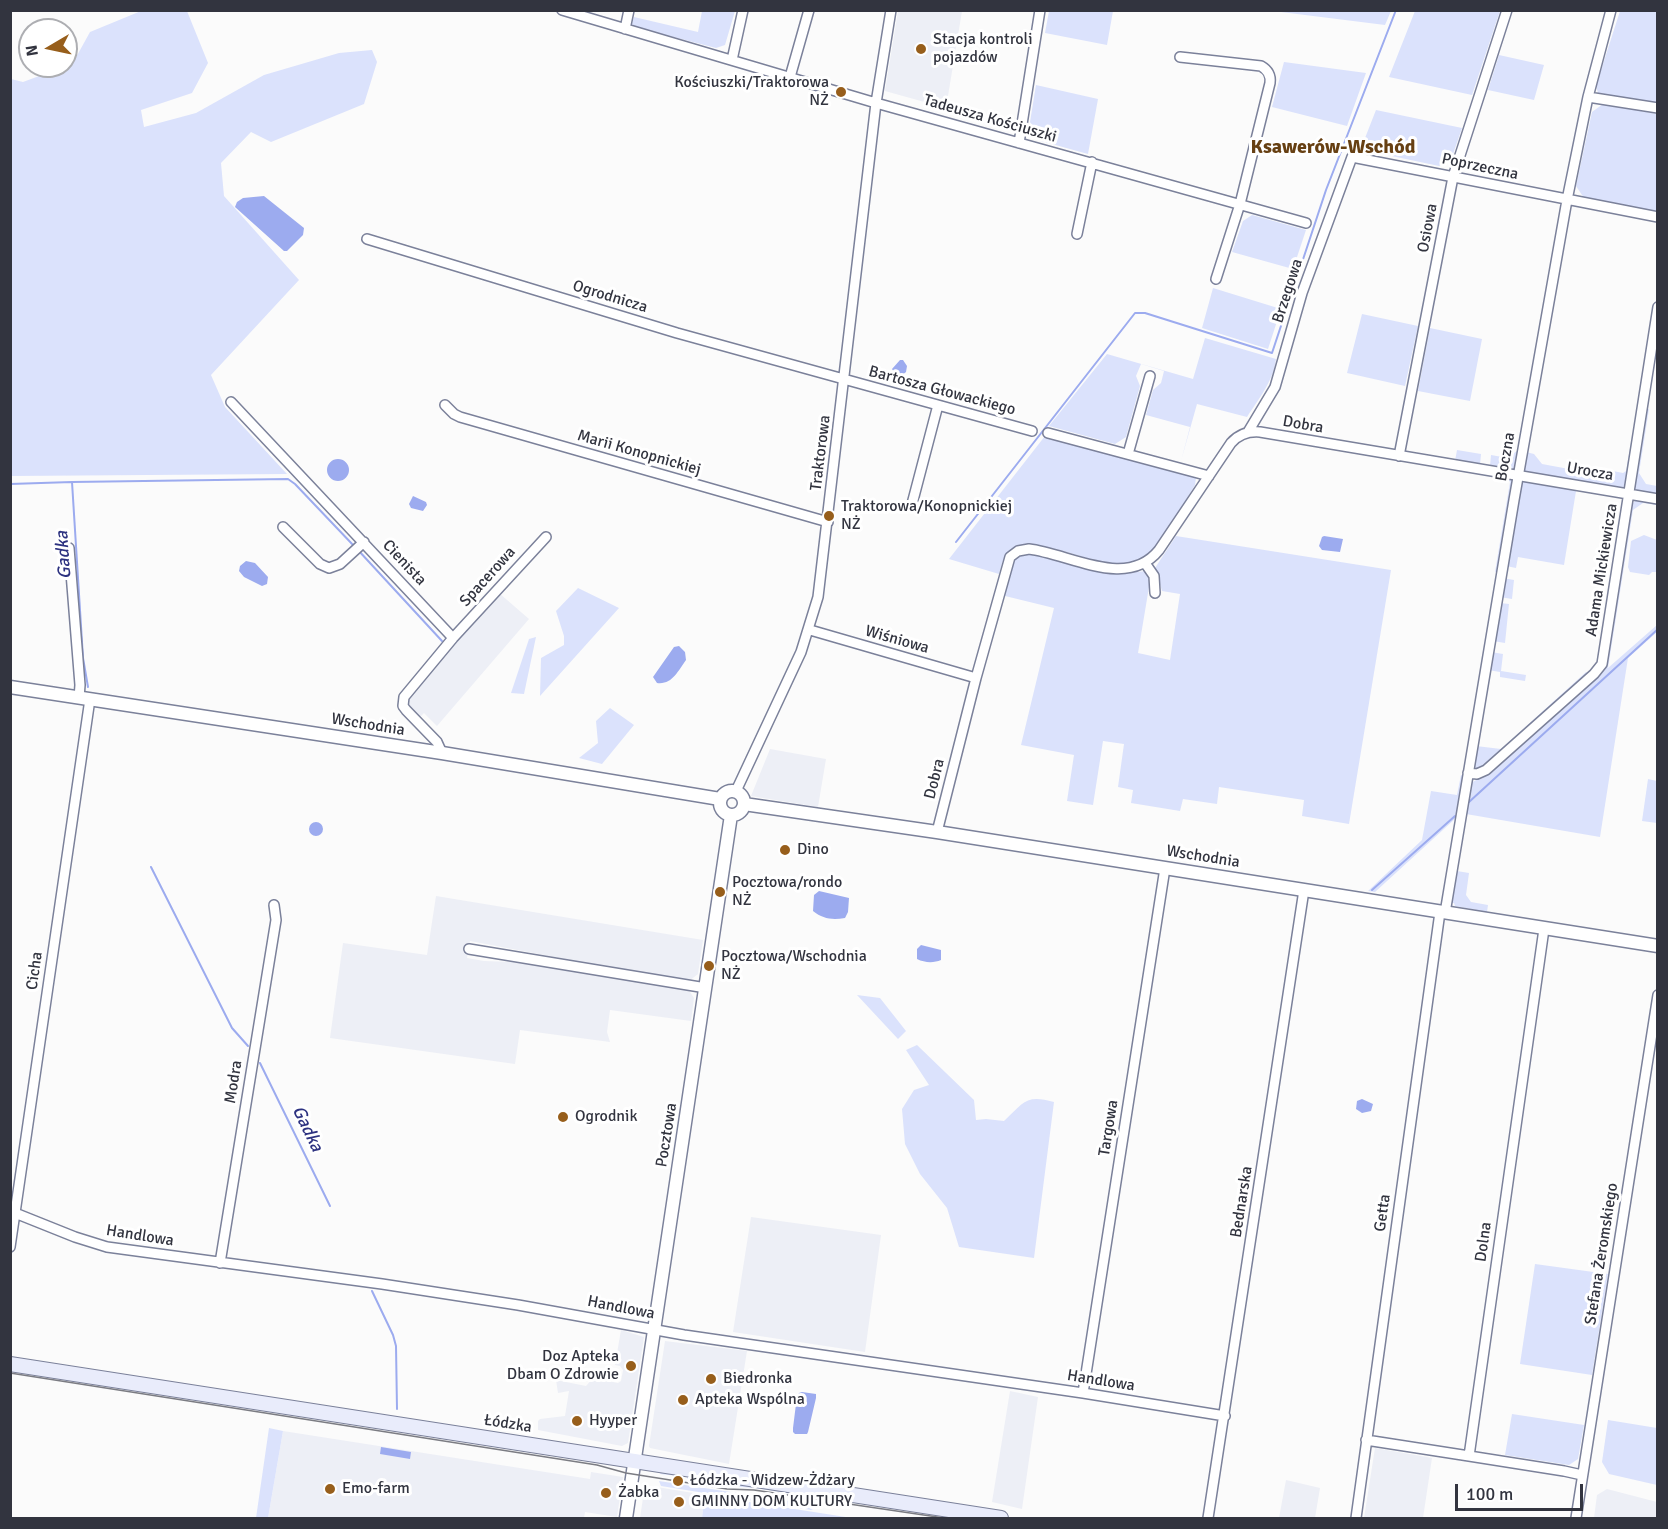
<!DOCTYPE html>
<html>
<head>
<meta charset="utf-8">
<style>
  body { margin:0 }
  #map { position:relative; width:1668px; height:1529px; overflow:hidden; background:#fbfbfb; font-family:Signika,sans-serif }
  canvas { display:block }
  .frame { position:absolute; inset:0; border:12px solid #32343f; pointer-events:none }
  .north { position:absolute; left:18px; top:18px; width:60px; height:60px; box-sizing:border-box; background:#fff; border:2px solid #adaeb2; border-radius:50%; rotate:261deg; font-size:16px; font-weight:700; line-height:24px; text-align:center; color:#32343f }
  .north::after { content:''; display:block; margin:auto; width:21px; height:27px; background:#975e1b; clip-path:polygon(50% 0,100% 100%,50% 72%,0 100%) }
  .scale { position:absolute; left:1455px; top:1484px; width:128px; height:27px; box-sizing:border-box; border:3px solid #32343f; border-top:0; padding-left:8px; font-size:18px; line-height:21px; white-space:nowrap; color:#32343f; -webkit-text-stroke:4px #fff; paint-order:stroke }
</style>
</head>
<body>
<div id="map">
<canvas width="1668" height="1529"></canvas>
<div class="frame"></div>
<div class="north">N</div>
<div class="scale">100 m</div>
</div>
<script>
const c = document.querySelector('canvas').getContext('2d');
c.lineJoin = 'round';
function fillPath(path, color) {
  c.fillStyle = color;
  c.fill(path, 'evenodd');
}
function strokePath(path, color, width, dash) {
  c.strokeStyle = color;
  c.lineWidth = width;
  c.lineCap = dash ? 'butt' : 'round';
  c.setLineDash(dash || []);
  c.stroke(path);
}
function drawText(font, color, halo, rows, align = 'center') {
  c.font = font + ' Signika,sans-serif';
  c.lineWidth = 6;
  c.setLineDash([]);
  c.textBaseline = 'middle';
  c.strokeStyle = halo;
  c.fillStyle = color;
  for (const [text, x, y, turn = 0] of rows) {
    c.save();
    c.translate(x, y);
    c.rotate((+turn || 0) * Math.PI / 180);
    c.textAlign = isNaN(turn) ? turn : align;
    if (halo) c.strokeText(text, 0, 0);
    c.fillText(text, 0, 0);
    c.restore();
  }
}
fillPath(new Path2D(`
  M898 11H962L946 108 885 91Z
  M499 593 529 619 437 726 424 713 418 719 408 707V699Z
  M770 749 826 759 818 807 751 796Z
  M436 896 703 940 698 974 689 981 618 969 470 941 467 958 484 961 513 962 688 989 694 998 691 1021 610 1010 607 1032 610 1042 520 1030 515 1064 330 1038 343 943 427 955Z
  M751 1217 881 1235 865 1352 733 1332Z
  M621 1330 644 1337 628 1443 622 1446 538 1430V1421L540 1419 565 1416 569 1391 558 1393 556 1380 586 1386 593 1378 618 1383 621 1381 623 1370 620 1366 615 1365Z
  M665 1341 747 1351 729 1464 650 1448 649 1446Z
  M1010 1391 1038 1397 1022 1509 992 1502Z
  M283 1431 590 1479 591 1472 623 1477 617 1517 585 1512 584 1518H268Z
  M1375 1448 1432 1458 1423 1518H1364Z
  M1286 1480 1320 1488 1315 1518H1279Z
  M657 1487 705 1495 702 1518H640L643 1498Z
  M1607 1489 1657 1502V1518H1594L1597 1495Z`), '#edeff6');
fillPath(new Path2D(`
  M141 11H187L208 63 192 93 141 110 144 127 196 113 264 75 339 53 372 50 377 62 364 104 271 142 251 132 221 163 224 196 299 280 211 375 225 407 287 474 11 476V79L23 82 66 66 74 61 90 32Z
  M702 11H735L725 45 716 48 631 26 634 17 698 32Z
  M1049 11H1113L1107 45 1045 33Z
  M1273 11 1391 10V11L1385 25Z
  M1415 11H1500L1472 95 1389 77Z
  M1620 11H1657V104L1598 93 1596 86Z
  M1499 55 1544 65 1534 100 1488 90Z
  M1284 62 1366 73 1347 126 1272 107Z
  M1036 85 1098 99 1088 154 1041 141 1030 122Z
  M1603 104 1657 114V212L1584 198 1576 186 1592 112Z
  M1376 110 1462 128 1451 160 1439 166 1368 151 1365 138Z
  M1252 215 1306 230 1293 269 1232 252 1243 221Z
  M1213 288 1281 309 1268 349 1202 328Z
  M1362 314 1418 326 1405 386 1347 373Z
  M1430 328 1482 339 1470 401 1418 391Z
  M1205 338 1276 359C1274 380 1258 400 1247 417L1197 404 1181 461 1190 427 1146 415 1153 390 1161 383 1164 371 1141 364 1136 376 1140 386 1126 437 1115 444 1049 426 1107 354 1193 379Z
  M1647 409H1649L1639 473 1646 484 1657 486V496L1637 492 1634 486Z
  M1045 436 1196 477 1195 485C1186 500 1160 550 1147 558 1105 581 1042 527 1008 553 1003 557 1001 567 999 574L949 559Z
  M1631 443H1634L1627 486 1622 489 1527 473 1524 470 1526 452 1534 454 1542 464 1612 477 1613 471 1623 473 1626 471Z
  M1457 450 1481 454 1480 465 1455 461Z
  M1518 450 1516 467 1514 469 1490 466 1491 455 1508 458Z
  M1450 467 1512 477 1513 480 1498 572H1495L1510 482 1508 479 1450 469Z
  M1525 480 1581 489V491H1576L1564 565 1518 557 1516 568 1506 566 1520 485Z
  M1637 499 1657 502V505L1643 503 1633 510 1608 668 1657 625V632L1628 658 1600 837 1466 814 1469 784 1489 773 1604 669 1631 505Z
  M1644 535 1657 540V572H1652L1649 575 1630 572 1628 567 1631 541Z
  M1176 536 1391 570 1349 824 1302 816 1304 800 1219 787 1217 804 1183 799 1180 811 1131 803 1133 790 1118 787 1124 744 1103 741 1093 805 1067 801 1074 755 1021 745 1054 608 1001 595 1011 565 1019 556 1025 554 1034 553 1117 574 1146 571 1150 581 1138 653 1170 660 1180 594 1162 591 1155 568Z
  M1503 578 1514 580 1512 599 1500 597Z
  M578 588 619 608 540 696 541 658 564 645V636L556 611Z
  M1500 603 1509 604 1505 643 1493 641Z
  M536 637 524 694 511 693 529 639Z
  M1491 652 1503 654 1501 671 1526 675 1525 681 1500 677V672L1488 670Z
  M1586 672 1588 674 1484 767 1477 769 1475 767 1476 746 1501 749Z
  M610 708 634 725 602 764 579 758 598 743 596 721Z
  M1461 775 1464 776 1443 903 1456 818 1375 892 1368 891 1422 840 1431 791 1457 795Z
  M1648 779 1657 781V823L1642 821Z
  M1457 871 1469 873 1466 895 1471 902 1488 905 1487 912 1455 906 1454 903H1452Z
  M857 995 880 998 906 1031 898 1039Z
  M917 1045 974 1100 976 1120 986 1119 1004 1121C1024 1102 1026 1094 1054 1102L1034 1258 959 1247 947 1208 920 1174 905 1144 902 1109 914 1090 929 1085 906 1050Z
  M1535 1264 1608 1274 1592 1375 1520 1364Z
  M1512 1414 1584 1425 1578 1459 1569 1465 1505 1455Z
  M1608 1420 1657 1428V1485L1609 1474 1602 1462Z
  M269 1428 283 1431 268 1518H256Z
  M661 1471 817 1496 816 1498 755 1488 705 1484V1482L687 1479V1477L660 1474Z
  M659 1481 815 1505V1508L811 1510 661 1486Z
  M705 1495 852 1518H702Z`), '#dbe2fc');
fillPath(new Path2D(`
  M264 196 304 228 303 235 287 251H284L235 207 237 202 243 198Z
  M900 360H903L907 366 906 372 901 376 895 374 892 369Z
  M327 470a11 11 0 1 1 22 0a11 11 0 1 1-22 0Z
  M413 496 426 502 427 505 423 511 411 508 409 504Z
  M1324 536 1343 539 1340 552 1322 550 1319 546 1322 537Z
  M246 561 255 563 268 577 267 584 262 586 244 577 239 571 240 566Z
  M679 646 685 652 686 660C678 671 672 685 657 683L653 677 674 647Z
  M309 829a7 7 0 1 1 14 0a7 7 0 1 1-14 0Z
  M819 891 849 898 848 912 845 918C832 920 823 919 813 911L814 895Z
  M921 945 941 950V960C934 963 925 963 917 959V949Z
  M1362 1099 1373 1104 1371 1111 1362 1113 1356 1109 1357 1101Z
  M802 1392 816 1394V1398L808 1432 807 1434H795L793 1432V1428L797 1396 799 1393Z
  M381 1447 411 1452 410 1459 380 1454Z`), '#9cabef');
strokePath(new Path2D(`
  M72 482 288 479 295 484 354 546
  M10 484 72 482 83 658 88 687
  M956 542 1135 313H1145L1272 353 1326 190 1396 10
  M358 550 442 641
  M1469 802 1658 629
  M151 867 232 1028 248 1046
  M1372 890 1455 816
  M260 1063 330 1206
  M372 1291 393 1335 396 1346 397 1409`), '#9cabef', 2);
const minor = new Path2D(`
  M562 10 876 103 1306 223
  M625 29 629 10
  M1180 57 1261 66C1268 70 1271 75 1270 83L1240 204 1216 279
  M732 60 743 10
  M790 77 809 10
  M1588 97 1658 108
  M1019 143 1040 10
  M1077 234 1092 162
  M367 239 677 333 1032 431
  M231 402 453 638
  M445 405 454 414 460 417 828 522
  M1248 432 1275 387 1302 293 1352 157 1658 217
  M1048 433 1209 476
  M1128 454 1150 376
  M1399 456 1453 177 1507 10
  M912 504 938 405
  M283 527 320 564 329 568 340 564 364 542
  M69 548 80 685 79 698
  M1145 563 1154 576 1155 593
  M810 630 976 678
  M442 753 437 742 406 710 403 706 404 697 453 638 546 537
  M1468 773 1477 774 1486 770 1594 674 1602 664 1658 307
  M736 791 801 652 818 597 876 103 891 10
  M937 832 976 678 1010 557 1018 551 1029 549C1070 554 1127 590 1159 550L1231 443C1239 434 1248 431 1260 432L1658 499
  M1445 913 1514 500 1567 200 1588 97 1611 10
  M469 949 706 988
  M15 1213 75 1237 107 1247 382 1284 518 1305 684 1335 1083 1393 1225 1416
  M10 1247 90 699
  M220 1263 276 920 274 905
  M1083 1393 1165 868
  M1366 1440 1469 1456 1544 929
  M1469 1456 1564 1471 1582 1475
  M1208 1518 1304 890
  M1356 1518 1440 912
  M1576 1518 1658 995`);
const tertiary = new Path2D(`
  M10 687 442 753 720 799
  M720 803a12 12 0 1 1 24 0a12 12 0 1 1-24 0Z
  M744 804 937 832 1658 946
  M626 1518 731 815`);
const secondary = new Path2D(`
  M10 1364 1001 1518`);
strokePath(minor, '#7b819a', 12);
strokePath(tertiary, '#7b819a', 15);
strokePath(secondary, '#7b819a', 16);
strokePath(minor, '#fff', 9);
strokePath(tertiary, '#fff', 12);
strokePath(secondary, '#e9ecfb', 14);
strokePath(new Path2D(`
  M10 1373 597 1465 626 1473 727 1489 754 1490 944 1518`), '#7b7c83', 1.5);
for (const [x, y, r, color] of [
  [921,49,6,"#975e1b"],
  [841,92,6,"#975e1b"],
  [829,516,6,"#975e1b"],
  [785,850,6,"#975e1b"],
  [720,892,6,"#975e1b"],
  [709,966,6,"#975e1b"],
  [563,1117,6,"#975e1b"],
  [631,1366,6,"#975e1b"],
  [711,1379,6,"#975e1b"],
  [683,1400,6,"#975e1b"],
  [577,1421,6,"#975e1b"],
  [678,1481,6,"#975e1b"],
  [330,1489,6,"#975e1b"],
  [606,1493,6,"#975e1b"],
  [679,1502,6,"#975e1b"]
]) {
  const dot = new Path2D();
  dot.arc(x, y, r, 0, 2 * Math.PI);
  c.fillStyle = color;
  c.fill(dot);
  strokePath(dot, '#fff', 2);
}
drawText('16px', '#32343f', '#fff', [
  ["Stacja kontroli",933,40],
  ["pojazdów",933,58],
  ["Kościuszki/Traktorowa",829,83,"right"],
  ["NŻ",829,101,"right"],
  ["Traktorowa/Konopnickiej",841,507],
  ["NŻ",841,525],
  ["Dino",797,850],
  ["Pocztowa/rondo",732,883],
  ["NŻ",732,901],
  ["Pocztowa/Wschodnia",721,957],
  ["NŻ",721,975],
  ["Ogrodnik",575,1117],
  ["Doz Apteka",619,1357,"right"],
  ["Dbam O Zdrowie",619,1375,"right"],
  ["Biedronka",723,1379],
  ["Apteka Wspólna",695,1400],
  ["Hyyper",589,1421],
  ["Łódzka - Widzew-Żdżary",690,1481],
  ["Emo-farm",342,1489],
  ["Żabka",618,1493],
  ["GMINNY DOM KULTURY",691,1502]
], 'left');
drawText('16px', '#32343f', '#fff', [
  ["Tadeusza Kościuszki",990,119,16],
  ["Poprzeczna",1480,167,12],
  ["Osiowa",1428,228,-79],
  ["Brzegowa",1288,291,-72],
  ["Ogrodnicza",610,297,17],
  ["Bartosza Głowackiego",942,391,15],
  ["Dobra",1303,425,10],
  ["Marii Konopnickiej",639,453,16],
  ["Traktorowa",821,453,-83],
  ["Boczna",1506,457,-80],
  ["Urocza",1590,472,10],
  ["Cienista",404,563,47],
  ["Adama Mickiewicza",1602,570,-81],
  ["Spacerowa",488,577,-48],
  ["Wiśniowa",897,640,16],
  ["Wschodnia",368,725,9],
  ["Dobra",935,779,-76],
  ["Wschodnia",1203,857,9],
  ["Cicha",35,971,-82],
  ["Modra",234,1082,-81],
  ["Targowa",1109,1128,-81],
  ["Pocztowa",667,1135,-81],
  ["Bednarska",1242,1202,-81],
  ["Getta",1383,1213,-82],
  ["Handlowa",140,1236,9],
  ["Dolna",1484,1242,-82],
  ["Stefana Żeromskiego",1602,1254,-81],
  ["Handlowa",621,1308,11],
  ["Handlowa",1101,1381,9],
  ["Łódzka",508,1424,9]
]);
drawText('italic 18px', '#2d3280', '#fff', [
  ["Gadka",64,555,-94],
  ["Gadka",307,1129,64]
]);
drawText('bold 20px', '#674013', '#fff', [
  ["Ksawerów-Wschód",1333,148]
]);
</script>
</body>
</html>
